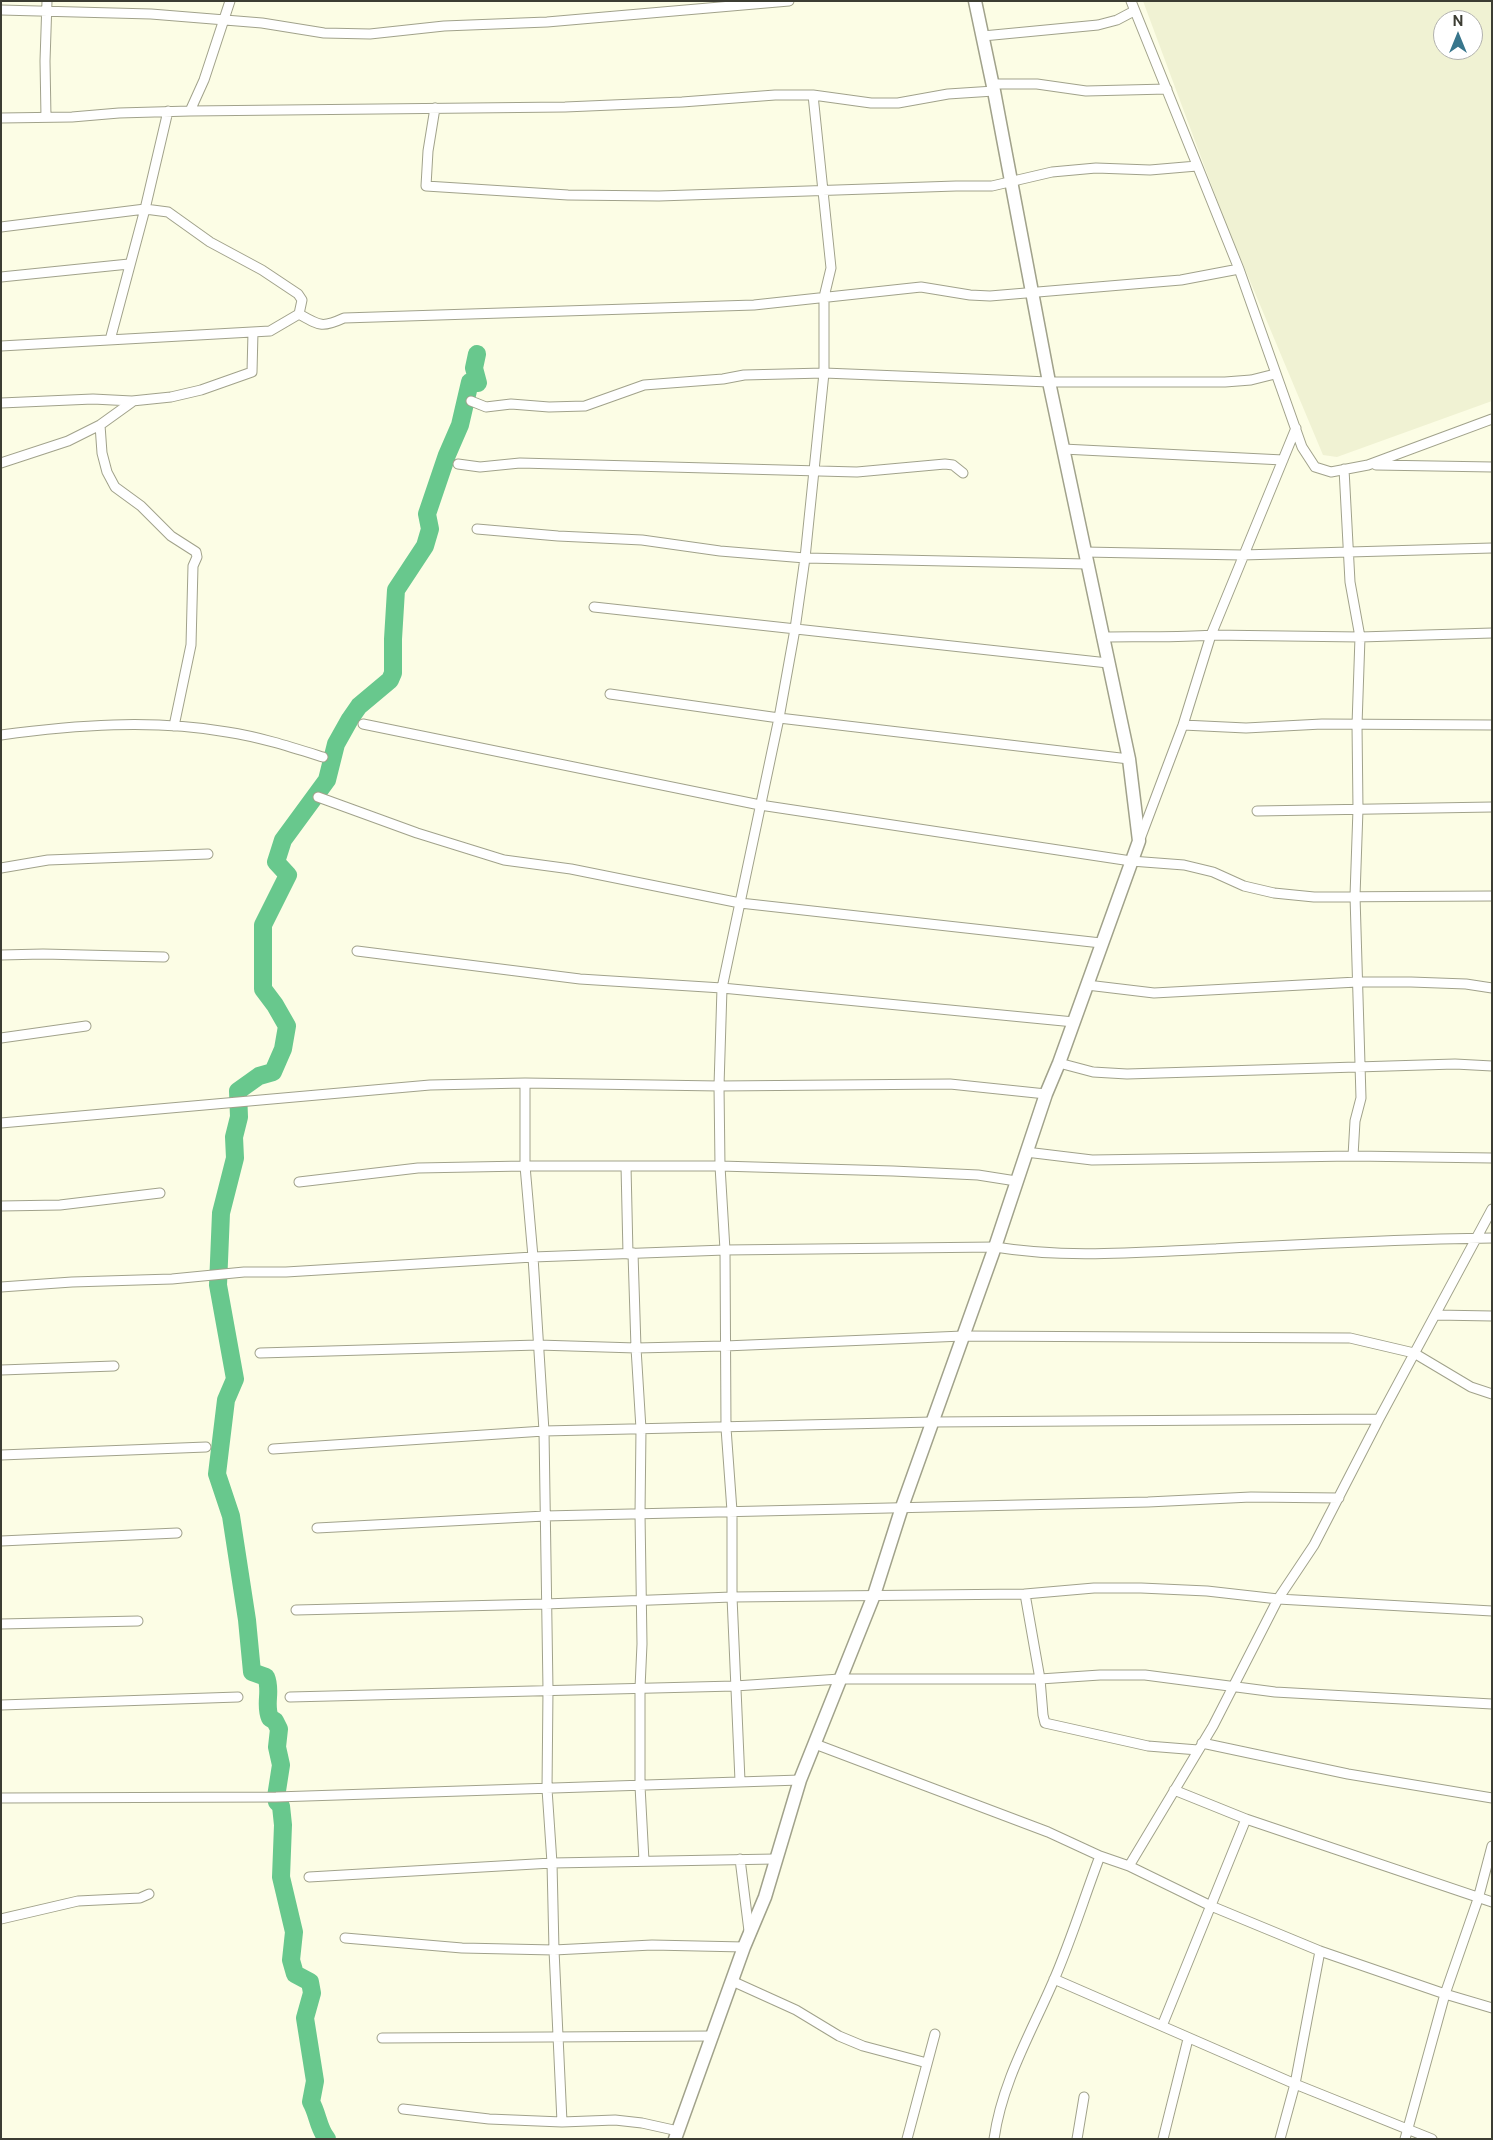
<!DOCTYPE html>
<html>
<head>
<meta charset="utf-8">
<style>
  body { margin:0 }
  #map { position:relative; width:1493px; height:2140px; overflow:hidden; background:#fcfde5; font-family:"Public Sans",sans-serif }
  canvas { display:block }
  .frame { position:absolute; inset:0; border:2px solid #3c3d33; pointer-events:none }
  .north { position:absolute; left:1433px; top:10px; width:50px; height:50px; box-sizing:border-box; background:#fff; border:1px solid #b1b1ad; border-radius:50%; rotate:0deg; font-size:14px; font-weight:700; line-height:20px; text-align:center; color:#3c3d33 }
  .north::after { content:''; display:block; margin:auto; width:18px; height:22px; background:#38768c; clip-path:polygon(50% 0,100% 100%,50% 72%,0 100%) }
</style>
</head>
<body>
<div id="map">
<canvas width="1493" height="2140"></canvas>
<div class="frame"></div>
<div class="north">N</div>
</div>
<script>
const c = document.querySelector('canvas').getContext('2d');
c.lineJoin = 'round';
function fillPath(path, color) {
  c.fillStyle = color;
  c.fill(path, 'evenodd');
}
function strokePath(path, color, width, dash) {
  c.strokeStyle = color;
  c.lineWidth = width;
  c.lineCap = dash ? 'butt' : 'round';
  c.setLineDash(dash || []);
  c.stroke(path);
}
fillPath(new Path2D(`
  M1143 1H1492V401L1337 457 1323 455 1224 219ZM1443 20H1473V50H1443Z`), '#f0f2d3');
strokePath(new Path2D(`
  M327 2139C318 2128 318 2114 311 2102L315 2081 305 2018 312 1993 310 1982 295 1974 291 1960 294 1932 281 1877 283 1825 281 1806 277 1802 276 1797 281 1765 277 1747 279 1729 275 1721 270 1718C264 1704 272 1691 266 1677L252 1672 247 1620 231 1516 217 1474 226 1400 235 1379 218 1285 221 1213 235 1158 234 1137 239 1117 238 1091 259 1076 273 1072 283 1049 287 1026 275 1005 263 989V925L288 875 276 862 283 840 327 780 336 744 350 719 359 706 390 680 393 673V639L396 590 425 546 430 529 427 514 447 455 460 425 470 382 478 383 474 368 477 354`), '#68c88d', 18);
const street = new Path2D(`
  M1131 1 1239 269 1302 447 1315 467 1331 472 1368 465 1492 419
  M1 10 151 14 262 23 324 33 370 34 444 26 547 22 789 1
  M983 36 1098 25 1117 20 1134 11
  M993 84H1037L1086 91 1167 89
  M435 108 428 151 426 186 568 195 659 196 956 186H992L1052 172 1096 168 1150 170 1197 166
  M190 111 204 80 230 1
  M46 117 45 61 47 1
  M1 118 72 117 119 113 190 111 565 107 682 102 775 95H813L871 103H898L948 94 994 91
  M1 227 145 209 168 212 210 242 262 270 298 294 302 300 299 314C320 326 322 328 344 318L754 305 921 287 970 295 990 296 1181 280 1239 269
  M1 277 129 264
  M110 340 145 209 168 111
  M1 346 270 331 299 314
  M471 401 486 407 511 404 549 407 585 406 644 385 723 379 744 375 824 373 1049 382H1225L1251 380 1275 374
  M1 403 93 399 132 401 171 397 201 390 252 372 253 332
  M100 425 102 453 107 472 115 487 141 506 171 536 196 552 197 557 193 566 191 645 174 726
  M1063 449 1283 460
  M1 463 68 441 100 425 132 402
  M458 464 480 467 520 463 857 472 945 464 953 465 963 473
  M1376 465 1492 467
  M1344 469 1350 582 1360 637 1357 725 1358 809 1355 896 1361 1098 1355 1121 1353 1156
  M477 529 558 536 642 540 720 551 805 558 1087 564
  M1084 552 1242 555 1492 548
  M594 607 1108 663
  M1102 637C1138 636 1176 638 1211 635L1360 637 1492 633
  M610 694 779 718 1129 759
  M363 724 760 805 1131 861 1184 865 1213 872 1244 886 1274 893 1314 897 1492 896
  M1183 725 1246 728 1322 724 1492 725
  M1 735C75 725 152 719 227 732 260 737 291 747 323 757
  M318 797 417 833 504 860 571 869 740 903 1101 943
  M1257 811 1492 807
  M1140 839 1183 725 1211 635 1296 428
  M1 868 48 860 208 854
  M357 951 580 979 722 988 1074 1022
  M1 955 43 954 164 957
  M1087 985 1154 993 1357 982H1411L1466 984 1492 988
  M1 1038 86 1026
  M1059 1063 1093 1072 1127 1074 1455 1064 1492 1066
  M525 1083V1166L533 1257 544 1431 548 1690 547 1789 552 1863 554 1950 562 2122
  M1 1123 430 1085 525 1083 719 1086 950 1084 1046 1094
  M1026 1152 1092 1160 1353 1156 1492 1158
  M626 1166 628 1254
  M299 1182 418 1168 525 1166H720L893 1171 978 1175 1016 1181
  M1 1206 60 1205 160 1193
  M633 1253 636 1348 641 1429 640 1514 642 1644 640 1688V1786L644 1861
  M1 1287 72 1282 172 1279 244 1272H286L533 1257 725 1250 995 1247C1068 1259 1141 1252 1214 1249 1307 1244 1399 1239 1492 1238
  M1436 1315 1492 1316
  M260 1353 538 1345 636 1348 725 1346 963 1336 1350 1338 1414 1353 1471 1387 1492 1394
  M1 1370 114 1366
  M273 1449 544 1431 932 1422 1379 1419
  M1 1455 206 1447
  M317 1528 545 1516 1148 1502 1251 1497 1339 1498
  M1 1541 177 1533
  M1025 1594 1040 1679 1043 1715 1045 1723 1148 1746 1198 1750
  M296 1610 545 1604 732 1597 1025 1594 1094 1588H1141L1207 1591 1278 1599 1492 1611
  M1 1624 138 1621
  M290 1697 735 1686 840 1679H1040L1100 1675H1145L1275 1692 1492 1704
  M1 1705 238 1697
  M1202 1743 1348 1774 1492 1798
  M815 1744 1048 1832 1100 1856 1129 1866 1211 1906 1320 1951 1445 1994 1492 2008
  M740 1781 732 1597V1511L726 1428 725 1250 720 1166 719 1086 722 988 779 718 795 629 805 558 824 373V297L831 268 813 95
  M1174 1790 1246 1819 1492 1902
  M1 1798 276 1797 800 1780
  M740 1859 749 1931
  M1129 1866 1213 1726 1278 1599 1314 1545 1379 1419 1492 1209
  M309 1877 552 1863 775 1859
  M1 1919 78 1901 140 1898 149 1894
  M345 1938 462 1948 554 1950 652 1945 744 1947
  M1054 1979 1295 2084 1432 2139
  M732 1981 796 2010 839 2036 863 2046 927 2063
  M1162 2026 1246 1819
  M382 2038 713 2036
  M403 2109 489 2119 562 2122 615 2120 642 2123 678 2131
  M907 2139 935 2034
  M994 2139C1002 2082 1031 2033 1053 1982 1071 1941 1084 1898 1100 1856
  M1077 2139 1084 2097
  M1163 2139 1188 2039
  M1280 2139 1295 2084 1320 1951
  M1405 2139 1445 1994 1478 1899 1492 1846`);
const secondary = new Path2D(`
  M675 2139 744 1947 765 1897 800 1780 874 1595 902 1507 995 1247 1046 1094 1059 1063 1139 841 1129 759 1049 382 994 91 975 1`);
strokePath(street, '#a1a28b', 11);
strokePath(secondary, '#a1a28b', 15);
strokePath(street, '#fff', 9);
strokePath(secondary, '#fff', 12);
</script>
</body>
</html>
